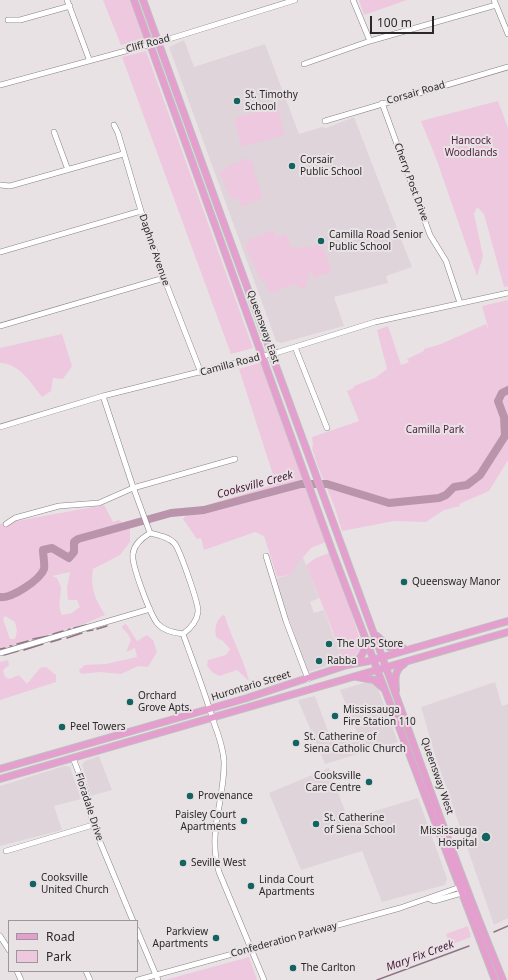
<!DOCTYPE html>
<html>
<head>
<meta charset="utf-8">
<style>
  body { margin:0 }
  #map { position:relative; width:508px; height:980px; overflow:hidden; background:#e8e2e5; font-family:"Noto Sans",sans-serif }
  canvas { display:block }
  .legend { position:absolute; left:8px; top:920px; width:130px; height:52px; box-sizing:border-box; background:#e8e2e5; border:1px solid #9c989a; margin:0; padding:5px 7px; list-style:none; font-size:12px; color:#2a2829 }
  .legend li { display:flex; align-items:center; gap:8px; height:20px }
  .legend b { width:20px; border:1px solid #9c989a }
  .scale { position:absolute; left:370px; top:16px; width:64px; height:18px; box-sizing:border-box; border:2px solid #2a2829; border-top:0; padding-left:5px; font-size:12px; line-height:14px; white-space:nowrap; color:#2a2829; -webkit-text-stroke:3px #e8e2e5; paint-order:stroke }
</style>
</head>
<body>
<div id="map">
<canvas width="508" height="980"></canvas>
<ul class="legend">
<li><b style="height:5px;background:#e59fcf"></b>Road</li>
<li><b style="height:11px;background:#eec8df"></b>Park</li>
</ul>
<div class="scale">100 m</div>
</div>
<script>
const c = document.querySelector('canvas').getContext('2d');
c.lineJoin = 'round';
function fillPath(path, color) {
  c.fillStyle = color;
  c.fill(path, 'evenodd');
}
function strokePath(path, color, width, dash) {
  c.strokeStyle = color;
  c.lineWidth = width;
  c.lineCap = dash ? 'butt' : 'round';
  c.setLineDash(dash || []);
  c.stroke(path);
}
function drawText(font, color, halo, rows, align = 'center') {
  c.font = font + ' "Noto Sans",sans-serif';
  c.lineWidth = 4;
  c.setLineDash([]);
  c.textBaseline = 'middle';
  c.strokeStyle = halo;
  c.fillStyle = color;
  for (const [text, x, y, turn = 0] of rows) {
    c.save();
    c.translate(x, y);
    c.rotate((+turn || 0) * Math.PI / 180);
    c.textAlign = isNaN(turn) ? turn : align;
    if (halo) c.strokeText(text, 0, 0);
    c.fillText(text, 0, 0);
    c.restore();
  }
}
fillPath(new Path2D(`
  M184 40 194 67 265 44 299 134 322 127 326 128 354 117 412 267 386 276 388 283 334 297 344 326 281 343 276 341 169 47Z
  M303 557 319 598 310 602 314 613 324 610 337 646 345 661 307 672 276 580 277 578 292 574 291 570Z
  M367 682 377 686 398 742 325 764 298 700 315 696 332 742 358 735 340 690Z
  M495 682 502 706 508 704V918L494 925 435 755 421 707Z
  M99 756 112 790 91 796 82 765 85 761Z
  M64 766 70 767 81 799 54 806 62 830 0 846V786Z
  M329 768 348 819 418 798 447 878 445 885 382 902 362 851 301 870 269 793Z`), '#e0d4db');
fillPath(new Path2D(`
  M103 0H131L145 39 121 45Z
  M359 0H407L364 15Z
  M146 51 253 348 231 354 122 57Z
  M498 101 508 128V286L504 287 484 214 477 207 474 214 483 256 477 276 436 158 421 121Z
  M278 106 285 135 241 147 234 118Z
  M248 158 250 162H253L255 175 263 198 241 207 238 198 232 200 219 172 227 169 226 166Z
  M273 230 276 236 286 234 292 249C302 246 311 247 322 244L332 272 314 278 311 270 305 288 302 289 294 284 269 294 265 281H261L245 245 250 242 249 239Z
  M508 300V460L489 491 459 504 460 506 444 510 426 522 394 521 342 531 335 508 317 464 312 448 313 445 312 437 359 421 347 391 354 388V386L375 378 387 369 377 330 388 326 401 365 409 362 407 359 424 351V349L441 344 486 324 489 331 482 306Z
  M62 334 72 366 63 379 53 378 51 391 42 397C31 383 19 363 0 363V348Z
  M263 362 328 541 311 548 292 570 294 574 277 577 264 536 255 532 204 550 201 538 197 539 183 519 190 510 276 484 239 369Z
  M104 505 113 522 119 520 130 529V542L120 555 93 569C90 588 95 599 105 615L84 624 0 649V524ZM70 572 67 588 68 600H77L80 607 72 613 62 615C57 605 61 598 61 588 61 585 58 581 57 578L52 576ZM5 616 15 622 17 631 15 639H10L3 619Z
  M329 553 344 589 361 643C361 653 354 658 345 661L337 646 332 629 306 565 316 558Z
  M223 615 225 616C231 638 244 659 249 681L237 670 219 676 212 672 207 666 208 660 226 655 230 649 223 641 216 637C215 627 215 622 223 615Z
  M126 624 137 641 147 635 153 640 157 652 148 667 138 666 121 674 100 672 81 674 79 670 85 665 106 664 137 657 135 648 126 652 131 640 128 634 123 629 122 626Z
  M8 660 9 665 3 670 5 677 10 679 19 675 27 684 40 668 46 667 56 675V682L0 700V662Z
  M468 926 471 937 450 945 446 934Z
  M249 957 257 980H165Z`), '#eec8df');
strokePath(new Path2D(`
  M74 628 86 625
  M97 629 107 626
  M68 630 70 629
  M87 631 93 630
  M53 634 63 631
  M67 638 82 633
  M33 639 48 636
  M51 642 61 639
  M17 644 28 641
  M10 646H12
  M0 649 5 648
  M24 650 43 644
  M4 655 18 651
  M494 932 508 926
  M377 980 469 946`), '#8f7484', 1.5);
strokePath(new Path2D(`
  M0 597C11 599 40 580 44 569 45 564 43 555 43 550L52 548 69 558 74 552V542L78 539 171 513 204 510 301 484H327L389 503 439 498 446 495 454 487 467 485 480 475 505 436 504 417 498 401 502 393 508 390`), '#ba94ab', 8);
const minor = new Path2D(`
  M67 0 89 59
  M353 0 370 41
  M494 0 508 34
  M8 20H20L70 6
  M304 64 370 41 496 5
  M0 85 166 40 295 0
  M382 103 430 235 446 261 460 303
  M325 121 508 67
  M114 125 118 133 141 211 164 278 201 373
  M54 132 68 170
  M0 185 10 186 123 154
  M0 252 141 211
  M0 326 164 278
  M295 347 327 428
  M103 396 132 484 150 533
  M0 427 103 396 279 352 375 322 508 293
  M6 524 15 518 59 506 99 503 133 488 235 459
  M150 533C158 535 169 537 175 544 180 551 199 604 198 612 197 621 191 628 183 634 175 633 164 631 158 624 151 617 131 564 133 554 134 544 142 538 150 533Z
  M266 556 286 621 308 679
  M183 634C194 664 205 693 214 723 219 736 223 748 224 761 225 801 207 831 219 872L264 980
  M0 653 150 609
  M73 758 85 789 93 825 133 921
  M6 851 93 825
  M430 899 434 901 465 892
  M137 930 158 980
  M0 936 9 950
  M17 971 21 980
  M86 971 90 980
  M138 980 400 908 463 886`);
const major = new Path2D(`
  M134 0 333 553 495 980
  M143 0C218 209 295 418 371 626 414 744 455 864 503 980
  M377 636 389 647 403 648
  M354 662C363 658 366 648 364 640
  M357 677 374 680 383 688
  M396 690C395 679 394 670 404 664
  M0 769 247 698 347 665 369 661 508 621
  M0 779 508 632`);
strokePath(minor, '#878285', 6);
strokePath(major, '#bfbebf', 8);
strokePath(minor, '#fff', 5);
strokePath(major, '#e59fcf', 6);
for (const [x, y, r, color] of [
  [237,101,4,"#146360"],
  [292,166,4,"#146360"],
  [321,241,4,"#146360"],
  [404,582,4,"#146360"],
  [329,644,4,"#146360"],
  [319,661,4,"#146360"],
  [130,702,4,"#146360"],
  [335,716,4,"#146360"],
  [62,727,4,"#146360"],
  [296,743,4,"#146360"],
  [369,782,4,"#146360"],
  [190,796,4,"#146360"],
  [244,821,4,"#146360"],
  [316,824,4,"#146360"],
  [486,837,5,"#146360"],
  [183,863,4,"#146360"],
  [33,884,4,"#146360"],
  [251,886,4,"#146360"],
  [216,938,4,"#146360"],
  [293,968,4,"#146360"]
]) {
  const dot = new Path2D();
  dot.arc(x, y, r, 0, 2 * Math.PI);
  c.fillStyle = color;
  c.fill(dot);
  strokePath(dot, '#e8e2e5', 1.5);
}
drawText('10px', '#2a2829', '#e8e2e5', [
  ["Cliff Road",148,44,-15],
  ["Corsair Road",416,93,-16],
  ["Cherry Post Drive",411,182,70],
  ["Daphne Avenue",154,250,71],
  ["Queensway East",263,327,70],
  ["Camilla Road",230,365,-15],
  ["Hurontario Street",251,686,-17],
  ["Queensway West",437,776,71],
  ["Floradale Drive",89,807,72],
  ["Confederation Parkway",284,940,-15]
]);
drawText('10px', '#2a2829', '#e8e2e5', [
  ["St. Timothy",245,95],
  ["School",245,107],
  ["Corsair",300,160],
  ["Public School",300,172],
  ["Camilla Road Senior",329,235],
  ["Public School",329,247],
  ["Queensway Manor",412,582],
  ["The UPS Store",337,644],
  ["Rabba",327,661],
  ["Orchard",138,696],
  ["Grove Apts.",138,708],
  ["Mississauga",343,710],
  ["Fire Station 110",343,722],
  ["Peel Towers",70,727],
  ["St. Catherine of",304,737],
  ["Siena Catholic Church",304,749],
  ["Cooksville",361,776,"right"],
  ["Care Centre",361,788,"right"],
  ["Provenance",198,796],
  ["Paisley Court",236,815,"right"],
  ["Apartments",236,827,"right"],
  ["St. Catherine",324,818],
  ["of Siena School",324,830],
  ["Mississauga",477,831,"right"],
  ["Hospital",477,843,"right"],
  ["Seville West",191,863],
  ["Cooksville",41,878],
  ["United Church",41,890],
  ["Linda Court",259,880],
  ["Apartments",259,892],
  ["Parkview",208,932,"right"],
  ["Apartments",208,944,"right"],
  ["The Carlton",301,968]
], 'left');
drawText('10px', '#542344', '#e8e2e5', [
  ["Hancock",471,141],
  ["Woodlands",471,153],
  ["Camilla Park",435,430]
]);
drawText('italic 11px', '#481839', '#e8e2e5', [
  ["Cooksville Creek",255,485,-15],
  ["Mary Fix Creek",420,956,-20]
]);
</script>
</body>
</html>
